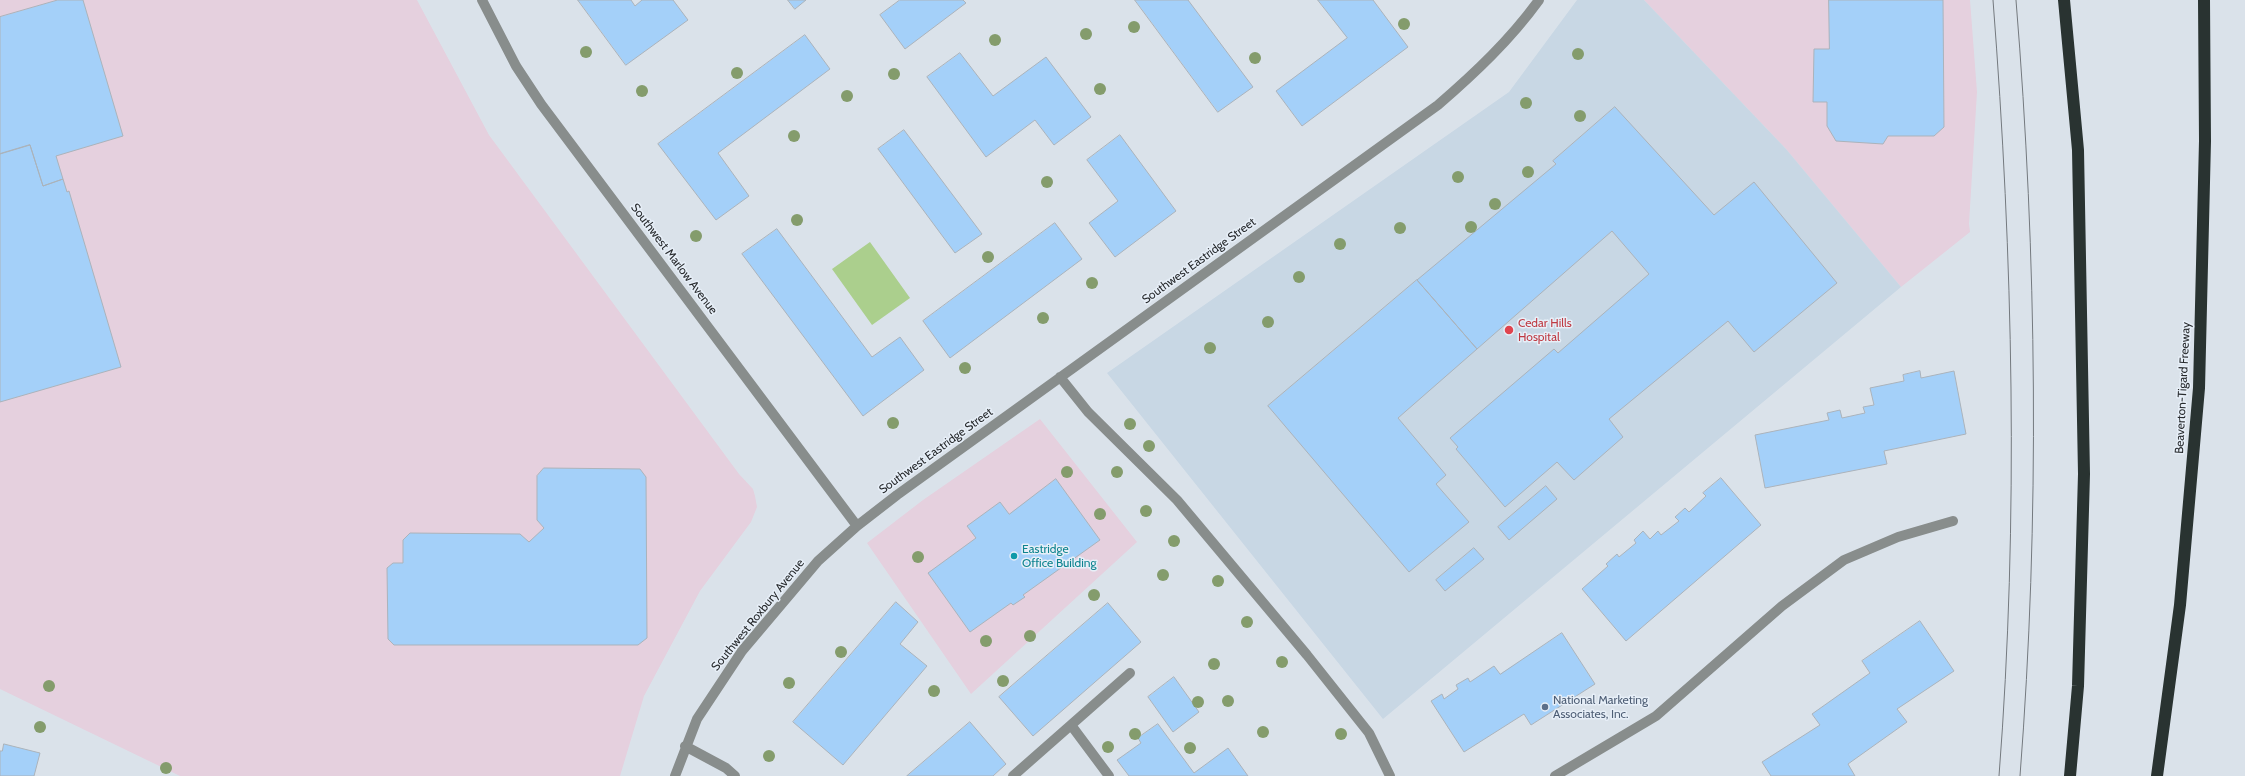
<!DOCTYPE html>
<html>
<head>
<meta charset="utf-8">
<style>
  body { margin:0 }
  canvas { display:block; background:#dae2ea }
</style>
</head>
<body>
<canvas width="2245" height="776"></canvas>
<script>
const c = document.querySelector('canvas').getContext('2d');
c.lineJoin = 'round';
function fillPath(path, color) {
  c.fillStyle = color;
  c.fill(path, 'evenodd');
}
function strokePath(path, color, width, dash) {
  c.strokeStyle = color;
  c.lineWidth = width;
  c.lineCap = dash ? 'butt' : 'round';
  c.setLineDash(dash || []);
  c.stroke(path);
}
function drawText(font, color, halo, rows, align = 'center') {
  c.font = font + ' Cabin,sans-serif';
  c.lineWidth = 3;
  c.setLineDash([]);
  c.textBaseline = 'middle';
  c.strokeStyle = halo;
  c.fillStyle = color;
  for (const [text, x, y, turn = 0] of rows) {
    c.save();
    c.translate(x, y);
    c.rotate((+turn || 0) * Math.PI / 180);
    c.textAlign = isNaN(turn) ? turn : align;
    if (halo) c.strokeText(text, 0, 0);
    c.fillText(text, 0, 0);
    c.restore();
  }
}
fillPath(new Path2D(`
  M0 0H417L489 135 739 474 753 489 755 496 757 507 751 522 700 591 644 696 620 776H180L0 689Z
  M1644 0H1970L1977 92 1969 224 1970 232 1901 287 1786 149Z
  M1040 419 1137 542 971 694 867 543 923 500Z`), '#e5d0de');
fillPath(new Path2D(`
  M1577 0H1644L1786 149 1901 287 1383 719 1107 373 1509 92Z`), '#c8d7e4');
fillPath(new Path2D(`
  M870 242 910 298 872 325 832 269Z`), '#abcf8d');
const building = new Path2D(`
  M58 0H83L123 136 56 156 63 179 43 186 30 145 0 154V17Z
  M578 0H631L635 6 642 0H673L688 20 626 65Z
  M788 0H806L795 9Z
  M900 0H963L966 3 905 49 880 15Z
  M1135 0H1188L1253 87 1218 112Z
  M1318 0H1373L1408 47 1302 126 1276 91 1347 38Z
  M1829 0H1943L1944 127 1934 136H1888L1883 144 1836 141 1827 126V102H1813L1814 49H1829Z
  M805 35 830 69 718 153 749 196 716 220 658 144Z
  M960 53 993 96 1046 57 1091 117 1054 145 1035 120 986 157 927 77Z
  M1615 107 1714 215 1754 182 1837 283 1754 352 1728 321 1609 419 1623 437 1574 480 1557 462 1505 507 1456 449 1458 447 1450 438 1554 349 1558 353 1649 274 1612 231 1477 349 1417 280 1556 164 1553 161Z
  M904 130 982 234 955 253 878 149Z
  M1120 135 1176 211 1115 257 1089 223 1118 201 1087 160Z
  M30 145 43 186 63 179 67 192 69 191 121 367 0 402V154Z
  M1055 223 1082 259 950 358 923 321Z
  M777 229 872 357 900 337 924 370 863 416 742 254Z
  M1417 280 1477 349 1398 418 1446 475 1436 484 1469 522 1409 572 1268 406Z
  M1920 371 1921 378 1954 371 1966 434 1884 451 1887 464 1765 488 1755 435 1829 420 1827 413 1840 410 1842 418 1865 413 1863 407 1874 405 1870 388 1904 381 1903 375Z
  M544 468 640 469 646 477 647 638 638 645H394L388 639 387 568 393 563H403V540L410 533 520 534 529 542 544 528 537 520V476Z
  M1721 478 1761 525 1626 641 1582 589 1608 566 1606 564 1617 554 1619 557 1636 543 1634 540 1643 531 1650 539 1658 531 1661 535 1679 521 1675 517 1685 508 1689 512 1706 496 1703 493Z
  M1056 479 1100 540 1023 595 1025 597 1013 605 1011 603 970 632 928 573 976 538 967 526 1000 502 1009 514Z
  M1546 486 1557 499 1509 540 1498 527Z
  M1474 548 1484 559 1445 591 1436 580Z
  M896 602 918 622 900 644 927 666 843 765 793 722Z
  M1108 603 1141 642 1033 736 999 697Z
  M1920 621 1954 671 1897 709 1907 722 1848 764 1855 776H1771L1762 762 1820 725 1812 714 1870 673 1862 661Z
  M1562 633 1595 684 1531 725 1524 714 1464 752 1431 701 1442 694 1444 699 1458 689 1456 685 1468 678 1470 682 1494 666 1500 674Z
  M1174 677 1199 712 1173 732 1148 697Z
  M970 722 1006 764 993 776H907Z
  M1158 724 1194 773 1228 748 1248 776H1129L1117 760 1141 743 1138 738Z
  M4 744 40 753 34 776H0V751H2Z`);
fillPath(building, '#a4d0f9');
strokePath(building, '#abb3bb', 1);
strokePath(new Path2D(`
  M482 0 516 66 541 104 857 526
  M1060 377 1088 412 1177 500 1307 655 1369 733 1390 776
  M1071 725 1109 776
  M685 746 726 768 735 776
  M675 776 697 719 742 651 818 561 857 526 897 495 1438 105C1475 73 1510 40 1539 0
  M1013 776 1130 673
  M1555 776 1656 716 1782 606 1844 560 1898 537 1953 521`), '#888d8c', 10);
strokePath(new Path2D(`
  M2064 0 2078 150 2084 474 2078 686 2070 776
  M2157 776 2180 605 2199 388 2205 141 2204 0`), '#293331', 12);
strokePath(new Path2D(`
  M1993 0C2013 258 2019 518 1999 776
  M2016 0C2037 258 2040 518 2020 776`), '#74797e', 1);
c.fillStyle = '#849c6c';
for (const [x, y] of [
  [1404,24],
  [1134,27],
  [1086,34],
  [995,40],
  [586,52],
  [1578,54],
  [1255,58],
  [737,73],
  [894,74],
  [1100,89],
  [642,91],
  [847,96],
  [1526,103],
  [1580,116],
  [794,136],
  [1528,172],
  [1458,177],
  [1047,182],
  [1495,204],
  [797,220],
  [1471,227],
  [1400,228],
  [696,236],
  [1340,244],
  [988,257],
  [1299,277],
  [1092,283],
  [1043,318],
  [1268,322],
  [1210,348],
  [965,368],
  [893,423],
  [1130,424],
  [1149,446],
  [1067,472],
  [1117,472],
  [1146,511],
  [1100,514],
  [1174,541],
  [918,557],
  [1163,575],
  [1218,581],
  [1094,595],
  [1247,622],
  [1030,636],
  [986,641],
  [841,652],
  [1282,662],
  [1214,664],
  [1003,681],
  [789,683],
  [49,686],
  [934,691],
  [1228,701],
  [1198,702],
  [40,727],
  [1263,732],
  [1135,734],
  [1341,734],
  [1108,747],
  [1190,748],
  [769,756],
  [166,768]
]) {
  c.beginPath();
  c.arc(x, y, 6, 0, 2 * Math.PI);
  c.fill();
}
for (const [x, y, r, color] of [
  [1509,330,5,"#e0444e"],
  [1014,556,4,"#0f9aa8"],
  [1545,707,4,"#5c6f8a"]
]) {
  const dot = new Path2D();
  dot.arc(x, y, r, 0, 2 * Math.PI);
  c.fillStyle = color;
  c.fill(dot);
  strokePath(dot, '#e7eff8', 1.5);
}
drawText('12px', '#282b2e', '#e7eff8', [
  ["Southwest Marlow Avenue",674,259,53],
  ["Southwest Eastridge Street",1199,261,-36],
  ["Beaverton-Tigard Freeway",2183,388,-87],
  ["Southwest Eastridge Street",936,451,-36],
  ["Southwest Roxbury Avenue",758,615,-51]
]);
drawText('12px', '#be3a42', '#e7eff8', [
  ["Cedar Hills",1518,323],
  ["Hospital",1518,337]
], 'left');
drawText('12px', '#0d838f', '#e7eff8', [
  ["Eastridge",1022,549],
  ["Office Building",1022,563]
], 'left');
drawText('12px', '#4e5e75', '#e7eff8', [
  ["National Marketing",1553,700],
  ["Associates, Inc.",1553,714]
], 'left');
</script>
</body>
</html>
